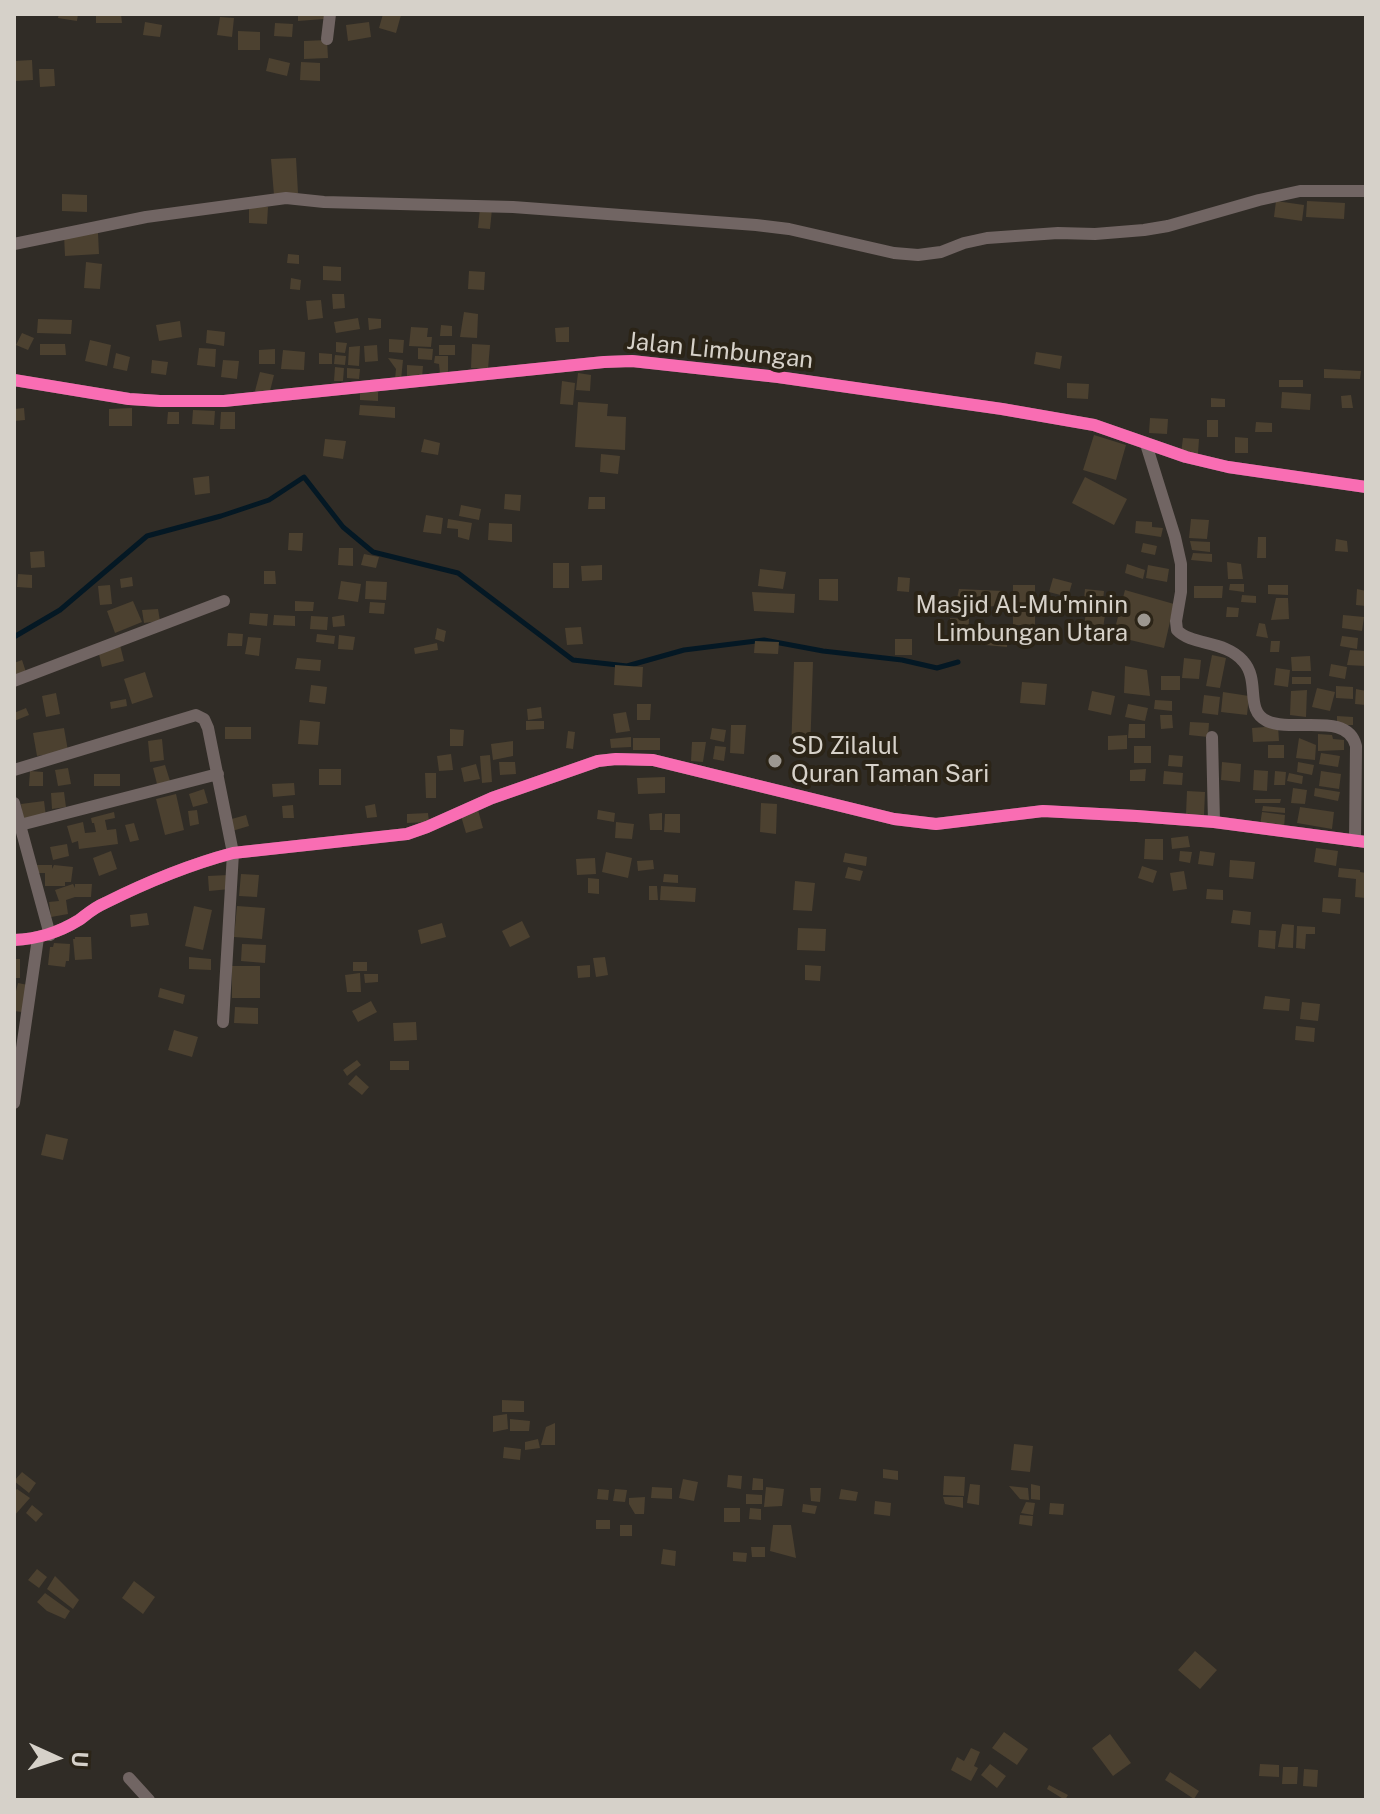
<!DOCTYPE html>
<html>
<head>
<meta charset="utf-8">
<style>
  body { margin:0 }
  #map { position:relative; width:1380px; height:1814px; overflow:hidden; background:#302c26; font-family:"Public Sans",sans-serif }
  canvas { display:block }
  .frame { position:absolute; inset:0; border:16px solid #d6d1c9; pointer-events:none }
  .north { position:absolute; left:16px; top:1718px; width:80px; height:80px; -webkit-text-stroke:6px #2b2417; paint-order:stroke; rotate:93deg; font-size:22px; font-weight:700; line-height:32px; text-align:center; color:#d6d1c9 }
  .north::after { content:''; display:block; margin:auto; width:28px; height:36px; background:#d6d1c9; clip-path:polygon(50% 0,100% 100%,50% 72%,0 100%) }
</style>
</head>
<body>
<div id="map">
<canvas width="1380" height="1814"></canvas>
<div class="frame"></div>
<div class="north">U</div>
</div>
<script>
const c = document.querySelector('canvas').getContext('2d');
c.lineJoin = 'round';
function strokePath(path, color, width, dash) {
  c.strokeStyle = color;
  c.lineWidth = width;
  c.lineCap = dash ? 'butt' : 'round';
  c.setLineDash(dash || []);
  c.stroke(path);
}
function fillPath(path, color) {
  c.fillStyle = color;
  c.fill(path, 'evenodd');
}
function drawText(font, color, halo, rows, align = 'center') {
  c.font = font + ' "Public Sans",sans-serif';
  c.lineWidth = 8;
  c.setLineDash([]);
  c.textBaseline = 'middle';
  c.strokeStyle = halo;
  c.fillStyle = color;
  for (const [text, x, y, turn = 0] of rows) {
    c.save();
    c.translate(x, y);
    c.rotate((+turn || 0) * Math.PI / 180);
    c.textAlign = isNaN(turn) ? turn : align;
    if (halo) c.strokeText(text, 0, 0);
    c.fillText(text, 0, 0);
    c.restore();
  }
}
strokePath(new Path2D(`
  M14 637 60 610 147 536 221 516 269 500 304 477 343 527 373 552 458 573 573 660 627 666 684 650 764 640 823 651 902 660 937 668 958 662`), '#041824', 5);
fillPath(new Path2D(`
  M59 14H78L77 21 58 18Z
  M96 14H121L122 23H96Z
  M298 14H324V19L298 21Z
  M383 14 401 15 396 33 379 28Z
  M220 17 234 18 232 37 217 35Z
  M145 22 162 25 160 37 143 35Z
  M369 22 371 37 348 41 346 25Z
  M275 23 293 24 292 37 274 36Z
  M238 31 260 32V50H238Z
  M327 40 328 58 304 59V41Z
  M269 58 290 63 287 76 266 71Z
  M32 60 33 80 15 81 14 61Z
  M301 62 320 63V81L300 80Z
  M39 69H54L55 86 40 87Z
  M296 158 298 193 274 195 271 159Z
  M62 194 87 195V212L62 211Z
  M1276 201 1304 205 1302 221 1274 217Z
  M1307 201 1345 203 1344 219 1306 217Z
  M249 207H268L267 224 249 223Z
  M480 208 492 209 490 229 478 228Z
  M98 233 99 254 65 256 64 235Z
  M288 254 299 255V264L287 263Z
  M86 262 102 264 100 289 84 288Z
  M323 266 341 267V281L323 280Z
  M469 271 485 272 484 290 468 289Z
  M291 278 301 280 300 290 290 289Z
  M332 294H344L345 308 333 309Z
  M321 300 323 318 308 320 306 301Z
  M464 312 478 314 477 338 460 337Z
  M358 318 360 329 336 333 334 322Z
  M368 318 381 319V328L369 330Z
  M38 319 72 320 71 334 37 333Z
  M180 321 182 337 159 341 156 325Z
  M441 325 452 326V336H440Z
  M411 327 428 328 427 337H432L431 347 409 346Z
  M569 327V342H556L555 328Z
  M207 330 225 332 224 346 206 343Z
  M22 333 34 338 28 350 16 345Z
  M389 339 404 340 403 353 389 352Z
  M90 340 111 345 107 366 85 361Z
  M336 342 347 343 345 353 336 352Z
  M40 344H65L66 355H40Z
  M472 344 490 345 488 369 471 368Z
  M377 345 378 361 365 362 364 346Z
  M439 345H455V355H439Z
  M360 346 359 366 348 365 349 347Z
  M199 348 216 349 215 367 197 365Z
  M418 348 433 349 432 360 418 359Z
  M275 349V364H259V350Z
  M283 350 305 352 304 370 281 369Z
  M1036 352 1062 356 1060 369 1034 364Z
  M116 353 130 357 127 371 113 368Z
  M319 353 332 354V364H319Z
  M335 355 346 356 345 365 334 364Z
  M435 356H448V374H440L439 364 434 363Z
  M388 358 403 360 401 380 395 379 396 369Z
  M152 360 168 362 166 375 151 373Z
  M223 360 239 361 237 379 221 377Z
  M407 365 423 366 422 378 407 377Z
  M335 367 344 368 343 381H334Z
  M347 368 360 369 359 379 347 378Z
  M1324 369 1361 371 1360 379 1324 378Z
  M260 372 274 375 269 395 255 391Z
  M578 373 591 375 590 391 576 390Z
  M1279 380H1303V387H1279Z
  M562 381 575 383 573 405 560 404Z
  M1067 383 1089 384 1088 399 1067 398Z
  M360 391 378 392V401L360 400Z
  M1282 392 1311 394 1310 410 1281 408Z
  M1351 395 1353 408H1342L1341 396Z
  M1211 398 1225 399V407H1211Z
  M578 402 608 404 607 416 626 417 625 450 575 447Z
  M360 405 395 407V418L359 415Z
  M24 408 25 420 14 421V409Z
  M132 408V426H109V409Z
  M193 410 215 411 214 425 192 424Z
  M168 412H179V424H167Z
  M221 412H235V429H220Z
  M1150 418 1168 419 1167 434 1149 433Z
  M1207 420H1218V437H1207Z
  M1256 422 1272 423V432H1255Z
  M1094 435 1126 445 1116 480 1083 470Z
  M1235 437 1248 438V453H1235Z
  M1183 438 1199 439 1198 454 1181 453Z
  M325 439 346 441 343 459 323 456Z
  M424 439 440 443 438 455 421 452Z
  M601 454 620 456 618 474 600 472Z
  M209 476 210 493 195 495 193 478Z
  M1085 477 1127 499 1114 525 1072 503Z
  M505 494 521 495 520 511 504 509Z
  M589 497H605V509H588Z
  M461 505 481 509 479 520 459 516Z
  M426 515 443 518 441 534 423 532Z
  M448 519 472 523 469 540 458 537V529L447 528Z
  M1191 519 1209 520 1207 539 1189 538Z
  M1136 521 1152 522V527L1163 528 1161 537 1135 533Z
  M489 523 512 524V542L488 540Z
  M289 533H303L302 551 288 550Z
  M1258 537H1266V558H1257Z
  M1336 539 1347 541 1348 552 1335 551Z
  M1190 541 1210 542V552L1192 550Z
  M1143 543 1157 546 1155 555 1141 552Z
  M339 548H353V566L338 565Z
  M44 551 45 567 31 568 30 552Z
  M1193 553 1212 554V562L1191 560Z
  M364 554 379 557 376 568 361 565Z
  M1227 562 1241 564 1243 579H1228Z
  M553 563H569V588H553Z
  M1127 564 1145 570 1143 579 1125 573Z
  M602 565V580L582 581 581 566Z
  M1148 565 1169 569 1167 582 1146 578Z
  M760 569 786 572 783 589 758 586Z
  M264 571H275L276 584H264Z
  M18 574 32 575V588L17 587Z
  M132 577 133 586 121 588 120 579Z
  M898 577 910 578 909 592 897 591Z
  M1053 578 1072 583 1068 597 1049 592Z
  M819 579H838V601L819 600Z
  M341 581 361 584 358 602 338 599Z
  M366 581 387 582 386 600 365 599Z
  M1230 584H1244V592L1229 590Z
  M110 585 112 604 100 605 98 586Z
  M1013 585H1035V625H1013Z
  M1268 585H1288V595L1268 594Z
  M1194 586H1223L1222 598H1194Z
  M959 589 1003 591 1000 606 955 608Z
  M1085 589 1104 591 1102 611 1083 609Z
  M1357 589 1366 591V606L1356 605Z
  M1125 590 1174 604 1164 648 1113 636Z
  M752 592 795 594 794 613 754 611Z
  M1242 595 1256 596V603L1241 602Z
  M1276 598H1288L1289 619 1271 620Z
  M133 601 142 622 115 633 107 611Z
  M295 601 314 602 313 611H295Z
  M370 602 385 603 384 614 369 613Z
  M1227 607 1239 608 1238 617H1226Z
  M158 609 160 621 144 623 142 610Z
  M1086 612 1105 615 1102 635 1083 633Z
  M250 613 268 614 267 626 249 624Z
  M274 615 295 616V626L273 625Z
  M344 615 345 626 333 627 332 617Z
  M1343 615 1364 617 1362 631 1342 628Z
  M311 616 328 617 327 630 310 629Z
  M950 618 969 619 968 642 950 645Z
  M1259 623 1265 624 1268 638 1256 636Z
  M975 624 1009 627 1007 647 974 644Z
  M581 627 583 644 567 645 565 628Z
  M437 628 446 631 444 642 435 639Z
  M228 633 243 634 242 646H227Z
  M317 634 335 636 334 644 316 642Z
  M339 635 355 637 353 650 338 649Z
  M1342 636 1358 638 1357 649 1340 646Z
  M248 637 261 638 259 656 245 654Z
  M895 639H912V655H895Z
  M755 641 779 642 778 654 754 653Z
  M1271 641H1280L1279 652H1270Z
  M437 643 438 650 415 654 414 648Z
  M120 645 124 661 102 667 98 650Z
  M1350 650 1366 651V666L1347 665Z
  M1212 655 1226 658 1220 688 1206 686Z
  M1310 656 1311 671H1292L1291 657Z
  M297 658 321 660 320 671 295 669Z
  M1184 658 1201 660 1199 679 1182 678Z
  M22 660 26 672 14 676V663Z
  M794 662H813L810 754 791 753Z
  M1331 664 1347 667 1345 679 1329 676Z
  M615 665 643 667 642 687 614 685Z
  M1125 666 1147 670 1150 696 1124 693Z
  M1276 668 1290 670 1288 687 1274 685Z
  M145 672 153 697 132 704 124 679Z
  M1161 676H1180V690H1161Z
  M1292 677H1311V684H1292Z
  M1022 682 1047 684 1045 705 1020 703Z
  M311 685 327 687 325 704 309 702Z
  M1336 686 1353 687V699L1336 698Z
  M1317 688 1335 692 1330 711 1312 707Z
  M1356 689 1366 691V705L1355 704Z
  M1307 690 1306 717 1290 715 1291 691Z
  M1092 691 1115 696 1111 715 1088 710Z
  M1223 692 1249 696 1247 715 1221 712Z
  M56 693 60 714 46 717 42 696Z
  M1204 695 1220 697 1218 715 1202 713Z
  M126 699 127 706 111 709 110 702Z
  M1155 700 1172 701V711L1154 709Z
  M637 704H651L650 720H637Z
  M1128 704 1148 708 1145 721 1125 717Z
  M541 707 542 718 528 720 527 709Z
  M26 708 29 715 14 721V713Z
  M626 712 630 731 616 733 613 714Z
  M1160 715H1172L1173 728 1161 729Z
  M1337 716 1353 717V725H1337Z
  M300 720 320 722 318 745 298 744Z
  M526 721H544V729L526 730Z
  M1190 722 1209 723 1208 737 1189 735Z
  M1129 724H1145V738H1128Z
  M731 725H746L744 754 730 753Z
  M1278 726 1279 741 1253 742 1252 728Z
  M225 727H251V739H225Z
  M64 728 68 751 37 756 33 733Z
  M712 728 726 730 724 742 710 739Z
  M450 729 464 730 463 746H450Z
  M568 731 575 732 573 749 566 748Z
  M1318 734 1332 735 1333 739 1344 740V750L1318 751Z
  M1127 735V749L1108 750V736Z
  M631 737V747L611 748 610 739Z
  M633 738H660V750H633Z
  M1299 738 1316 745 1315 760 1296 758Z
  M162 739 164 760 150 762 148 741Z
  M513 741V756L493 760 491 744Z
  M692 742H706L703 762 691 761Z
  M1268 745H1284V758H1268Z
  M715 746 726 747 724 761 713 759Z
  M1134 746H1151V763H1134Z
  M1321 753 1340 756 1338 767 1319 764Z
  M451 754 453 770 439 771 437 756Z
  M490 755 492 782 482 783 480 756Z
  M1169 755 1183 756 1182 767 1168 766Z
  M499 762H515L516 774 500 775Z
  M1222 762 1241 764 1240 782 1221 780Z
  M1298 762 1314 765 1312 775 1297 772Z
  M476 764 480 779 464 782 461 768Z
  M165 765 170 781 157 784 153 768Z
  M888 766 909 769 907 786 886 783Z
  M68 768 71 784 58 786 55 770Z
  M319 769H341V785H319Z
  M1146 769 1145 781H1130V770Z
  M1254 770 1268 771 1267 791 1253 790Z
  M30 771 43 772V786H29Z
  M1164 771 1183 773 1182 785 1163 784Z
  M1275 771 1286 772 1285 785H1274Z
  M1321 771 1341 774 1339 789 1319 786Z
  M425 773H436V798H426Z
  M1289 773 1303 776 1302 784 1287 781Z
  M94 774H120V786H94Z
  M665 777V793L638 794 637 778Z
  M294 783 295 795 273 797 272 784Z
  M1293 788 1307 790 1305 804 1291 803Z
  M1315 788 1340 792 1338 801 1314 796Z
  M204 789 208 803 193 807 189 794Z
  M1187 791 1205 792 1204 815 1186 814Z
  M64 792 66 807 52 809 51 793Z
  M176 794 184 830 165 835 156 799Z
  M1255 799H1281L1280 803H1255Z
  M44 801 46 817 23 820 21 804Z
  M761 803 777 804 776 834 760 832Z
  M375 804 377 817 367 818 365 806Z
  M293 805 294 818H283L282 806Z
  M1263 806 1285 808V813L1262 811Z
  M1300 807 1334 812 1332 829 1297 823Z
  M197 810 199 824 190 826 188 811Z
  M478 810 483 828 466 833 461 816Z
  M598 810 615 813 614 822 597 819Z
  M114 812 115 818 105 820 107 830 116 829 118 844 79 849 78 841 72 843 67 826 83 822 85 833 96 832 94 823H92L91 818Z
  M1262 812 1285 815 1284 828 1260 825Z
  M428 813 429 822 407 823V814Z
  M662 813V830H650L649 814Z
  M665 814H680V833L664 832Z
  M246 815 249 826 232 831 228 820Z
  M616 822 634 824 632 839 615 838Z
  M134 823 139 840 130 842 125 825Z
  M1188 836 1190 847 1172 849 1171 838Z
  M1145 839H1163V860L1144 859Z
  M67 844 69 856 53 860 50 847Z
  M1316 848 1338 851 1336 866 1314 862Z
  M111 851 117 869 99 876 93 858Z
  M1180 851 1192 852 1190 863 1179 861Z
  M1200 851 1215 853 1213 866 1198 864Z
  M606 852 632 858 628 878 602 872Z
  M845 853 867 857 866 866 843 862Z
  M595 858 596 874 577 875 576 859Z
  M653 860 654 869 638 871 637 861Z
  M1230 860 1255 862 1253 879 1229 877Z
  M36 865H52V869L54 865 73 867 71 882H65V886H45V873H36Z
  M1142 866 1157 871 1153 883 1138 878Z
  M848 867 863 871 860 881 845 878Z
  M1339 868 1360 870V872L1366 873V898L1355 897 1356 879 1338 877Z
  M1184 871 1187 889 1173 891 1170 873Z
  M241 874 259 875 257 897 239 896Z
  M664 874 678 875V883L663 882Z
  M228 875 230 889 209 891 208 876Z
  M588 878 599 879V894L588 893Z
  M795 881 815 883 812 911 793 910Z
  M73 884 75 888V884H92L91 897H75L66 900 68 914 51 917 49 902 59 901 55 890Z
  M649 886H657L658 900H649Z
  M661 886 696 888 695 902 660 900Z
  M1207 889 1223 890V900L1206 899Z
  M1323 898 1341 899 1340 914 1322 912Z
  M194 906 212 910 203 950 185 946Z
  M237 906 265 908 262 939 234 937Z
  M1233 910 1251 912 1250 925 1231 923Z
  M147 913 149 925 131 927 130 915Z
  M522 921 530 937 510 947 502 931Z
  M442 923 446 937 421 944 418 930Z
  M1282 924 1294 925 1293 948 1278 947Z
  M1297 926 1315 927V934H1306L1305 949 1296 948Z
  M798 928 826 929 825 951 797 950Z
  M1259 930 1276 931 1275 949 1258 947Z
  M75 937H91L92 959 75 960 73 939H75Z
  M54 943 70 944 69 961H66L65 967 48 965 50 947H53Z
  M242 944 266 945 265 963 241 961Z
  M189 957 211 959V970L189 969Z
  M605 957 608 975 596 977 593 958Z
  M14 959H20V978H14Z
  M353 962H367V971H353Z
  M590 965V977L578 978 577 966Z
  M805 965 821 966 820 981 805 980Z
  M232 966H260V998H232Z
  M360 973 361 992H347L345 975Z
  M364 974H378V982L365 983Z
  M18 983 28 985 22 1012 14 1011V999Z
  M160 988 185 995 183 1004 158 997Z
  M1265 996 1290 999 1289 1011 1263 1009Z
  M371 1001 377 1012 358 1022 352 1011Z
  M1302 1002 1320 1004 1318 1021 1300 1019Z
  M235 1007 258 1008V1024L234 1023Z
  M416 1022 417 1040 394 1041 393 1023Z
  M1296 1026 1315 1028 1314 1042 1295 1040Z
  M174 1030 198 1037 192 1057 168 1050Z
  M357 1060 361 1065 347 1076 343 1070Z
  M390 1061H409V1070H390Z
  M356 1075 369 1087 362 1095 348 1084Z
  M46 1134 68 1139 63 1160 41 1155Z
  M502 1400 524 1401V1412H502Z
  M507 1414 508 1429 493 1432V1416Z
  M510 1419 530 1421 529 1431H510Z
  M555 1423V1445H541L546 1427Z
  M538 1439 540 1448 525 1450V1442Z
  M1014 1444 1033 1446 1030 1472 1011 1470Z
  M504 1447 521 1449 520 1460 503 1458Z
  M883 1469 898 1471V1480L883 1478Z
  M22 1472 36 1483 29 1493 14 1481Z
  M728 1475 742 1476 741 1489 727 1487Z
  M944 1476 965 1477 964 1496 943 1495Z
  M753 1478 763 1479V1490H752Z
  M683 1479 698 1482 694 1501 679 1498Z
  M970 1484 980 1485 979 1505 967 1503Z
  M1031 1484 1040 1486V1500L1031 1499Z
  M1009 1486 1028 1488 1029 1500 1020 1499Z
  M652 1487 672 1488V1499L651 1498Z
  M766 1487 784 1489 782 1506 764 1507Z
  M810 1488H821L820 1502 811 1501Z
  M17 1489 30 1498 14 1516V1492Z
  M598 1489 609 1490 608 1500 597 1499Z
  M615 1489 627 1490 625 1502 613 1501Z
  M841 1489 858 1492 856 1501 839 1499Z
  M746 1494 762 1495V1504H746Z
  M645 1497 644 1514H635L629 1504V1498Z
  M943 1497H963V1508L945 1504Z
  M875 1501 891 1503 890 1516 874 1514Z
  M1026 1502 1035 1503 1033 1515 1021 1513Z
  M1050 1503 1064 1504 1063 1515 1049 1514Z
  M803 1504 817 1506 815 1514 802 1512Z
  M32 1505 43 1514 36 1522 26 1513Z
  M724 1508H740V1522H724Z
  M750 1508 761 1509V1520L749 1519Z
  M1020 1515 1033 1516 1032 1526 1019 1524Z
  M596 1520H610V1529H596Z
  M620 1525H632V1536H620Z
  M773 1525H791L796 1558 770 1551Z
  M751 1547H765V1557H752Z
  M663 1549 676 1551 675 1566 661 1564Z
  M733 1552 747 1553 746 1562 733 1561Z
  M37 1569 47 1577 39 1588 28 1580Z
  M55 1576 79 1600 73 1609 47 1589Z
  M134 1581 155 1597 143 1614 122 1598Z
  M45 1593 70 1611 65 1619 47 1611 37 1602Z
  M1195 1651 1217 1670 1200 1689 1178 1670Z
  M1004 1732 1028 1749 1017 1765 992 1748Z
  M1110 1734 1131 1763 1113 1776 1092 1748Z
  M971 1748 980 1752 974 1766 978 1768 971 1781 951 1770 957 1757 964 1761Z
  M990 1764 1006 1776 997 1788 981 1775Z
  M1260 1764 1279 1765V1777L1259 1776Z
  M1283 1767H1298L1297 1784H1282Z
  M1304 1769 1318 1770 1317 1787 1303 1786Z
  M1170 1772 1199 1791 1194 1799 1165 1780Z
  M1049 1785 1068 1795 1065 1800 1047 1789Z`), '#4c4130');
strokePath(new Path2D(`
  M327 39 330 14
  M14 244 146 217 286 198 324 202 513 207 756 225 789 229 894 253 918 255 941 252 964 243 987 238 1058 233 1095 234 1144 230 1168 226 1259 200 1300 191H1366
  M14 380 129 399 160 401H224L604 362 632 361 778 377 1002 409 1094 425 1186 457 1228 467 1366 487
  M1146 444 1175 537 1181 564V592L1176 621 1177 630C1192 646 1225 640 1243 661 1261 681 1244 710 1267 721 1293 733 1348 711 1356 746L1355 841
  M14 681 224 601
  M1212 737 1214 822
  M14 770 196 715 204 719 208 728 233 853 223 1022
  M14 803 50 935
  M20 825 218 774
  M14 940C38 939 58 933 79 920 87 914 95 907 105 903 147 882 188 865 233 853L407 834 427 827 492 798 598 761 616 759 653 760 894 819 936 824 1043 811 1137 816 1214 822 1366 842
  M14 1103 38 938
  M129 1778 149 1800`), '#716563', 12);
strokePath(new Path2D(`
  M14 380 129 399 160 401H224L604 362 632 361 778 377 1002 409 1094 425 1186 457 1228 467 1366 487
  M14 940C38 939 58 933 79 920 87 914 95 907 105 903 147 882 188 865 233 853L407 834 427 827 492 798 598 761 616 759 653 760 894 819 936 824 1043 811 1137 816 1214 822 1366 842`), '#f96db3', 12);
for (const [x, y, r, color] of [
  [1144,620,8,"#9c9790"],
  [775,761,8,"#9c9790"]
]) {
  const dot = new Path2D();
  dot.arc(x, y, r, 0, 2 * Math.PI);
  c.fillStyle = color;
  c.fill(dot);
  strokePath(dot, '#2b2417', 3);
}
drawText('24px', '#d6d1c9', '#2b2417', [
  ["Jalan Limbungan",720,351,6]
]);
drawText('24px', '#d6d1c9', '#2b2417', [
  ["Masjid Al-Mu'minin",1128,606],
  ["Limbungan Utara",1128,634],
  ["SD Zilalul",791,747,"left"],
  ["Quran Taman Sari",791,775,"left"]
], 'right');
</script>
</body>
</html>
